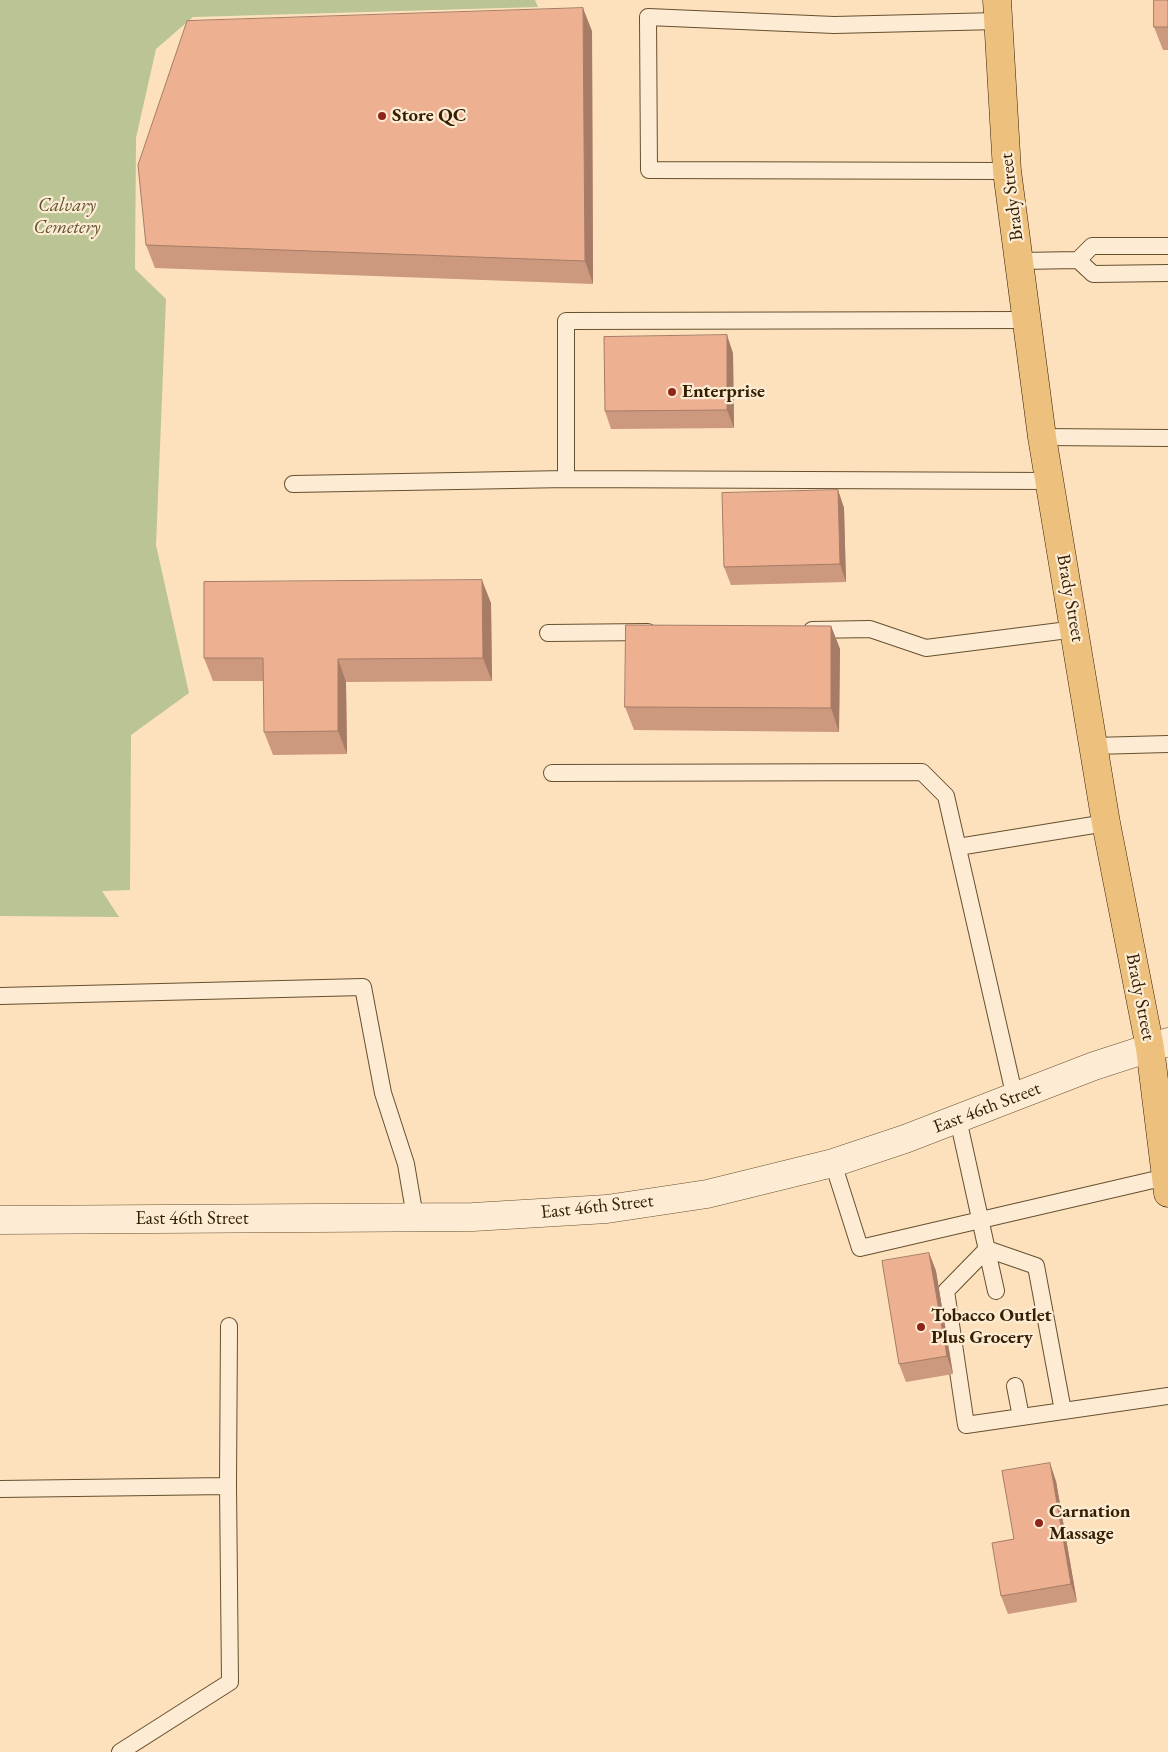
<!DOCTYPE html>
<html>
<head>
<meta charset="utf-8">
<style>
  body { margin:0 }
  canvas { display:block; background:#fce1bc }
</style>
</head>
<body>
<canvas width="1168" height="1752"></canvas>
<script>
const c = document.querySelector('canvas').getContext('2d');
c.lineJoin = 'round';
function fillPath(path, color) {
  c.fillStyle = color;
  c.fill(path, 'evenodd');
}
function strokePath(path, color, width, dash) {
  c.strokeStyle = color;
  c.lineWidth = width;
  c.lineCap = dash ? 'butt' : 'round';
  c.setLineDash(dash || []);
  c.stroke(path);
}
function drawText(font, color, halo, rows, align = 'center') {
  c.font = font + ' "EB Garamond",serif';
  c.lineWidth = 4.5;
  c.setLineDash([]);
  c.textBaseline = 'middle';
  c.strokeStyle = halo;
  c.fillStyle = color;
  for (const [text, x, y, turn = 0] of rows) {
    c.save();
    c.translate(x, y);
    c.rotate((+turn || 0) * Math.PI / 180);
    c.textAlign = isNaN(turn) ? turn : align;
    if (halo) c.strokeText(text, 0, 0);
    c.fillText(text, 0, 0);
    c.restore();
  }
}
fillPath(new Path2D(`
  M0 0H535L538 7 193 17 156 49 136 138 135 269 166 299 156 545 189 693 131 735 130 890 102 891 119 917 0 916Z`), '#bac494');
const service = new Path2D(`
  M998 21 834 25 648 17 649 170 1007 171
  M1078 260 1093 274 1168 273
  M1020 261 1078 260 1092 246H1168
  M1042 437 1168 438
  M566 479V321L1026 320
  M293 484 566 479 1049 481
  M812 630 870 629 926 648 1076 629
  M548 633 648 632
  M1093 746 1168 744
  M552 773 922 772 946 796 1015 1098
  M958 847 1106 823
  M0 996 363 987 383 1093 406 1164 415 1217
  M958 1119 996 1291
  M833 1163 860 1248 1166 1177
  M1015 1386 1021 1417
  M1063 1411 1036 1266 987 1249 946 1291 966 1425 1168 1396
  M0 1489 228 1486 229 1326
  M120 1752 230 1682 228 1486`);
const tertiary = new Path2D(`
  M0 1220 473 1217 607 1209 707 1194 833 1163 905 1139 1094 1066 1168 1042`);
const trunk = new Path2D(`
  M997 0 1007 171 1042 437 1106 823 1150 1048 1168 1193`);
strokePath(service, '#66502f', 18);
strokePath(tertiary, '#66502f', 29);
strokePath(trunk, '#341f00', 29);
strokePath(service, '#fdecd3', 16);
strokePath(tertiary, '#fdecd3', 28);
strokePath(trunk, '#eec07e', 28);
fillPath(new Path2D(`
  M1168 0V50H1163L1154 27Z
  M592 31 593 284 155 268 146 245Z
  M733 353 734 428 611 429 605 411Z
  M838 490 844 508 846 582 731 585 724 567Z
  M491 603 492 681 346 682 347 754 273 755 264 732V681H213L204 658Z
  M831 626 840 649 839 732 634 730 625 707Z
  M929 1253 936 1271 953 1374 906 1382 899 1364Z
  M1056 1481 1077 1602 1008 1614 1001 1596 1014 1539Z`), '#cc987e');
fillPath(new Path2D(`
  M583 8 592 31 593 284 585 261Z
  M727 335 733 353 734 428 727 410Z
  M838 490 844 508 846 582 840 564Z
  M482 580 491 603 492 681 483 658Z
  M831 626 840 649 839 732 831 708Z
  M338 659 346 682 347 754 338 731Z
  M929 1253 936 1271 953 1374 947 1356Z
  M1050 1463 1056 1481 1077 1602 1071 1584Z`), '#a67c66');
const building = new Path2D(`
  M1154 0H1168V27H1154Z
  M583 8 585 261 146 245 138 165 187 21Z
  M727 335V410L605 411 604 337Z
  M838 490 840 564 724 567 722 493Z
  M482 580 483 658 338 659V731L264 732 263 658H204V582Z
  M626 625 831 626V708L625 707Z
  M929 1253 947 1356 899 1364 882 1261Z
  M1050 1463 1071 1584 1001 1596 992 1543 1014 1539 1002 1471Z`);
fillPath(building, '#edb192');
strokePath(building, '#a67c66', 1);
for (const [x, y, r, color] of [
  [382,116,5,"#8f2418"],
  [672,392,5,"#8f2418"],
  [921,1327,5,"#8f2418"],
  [1039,1523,5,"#8f2418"]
]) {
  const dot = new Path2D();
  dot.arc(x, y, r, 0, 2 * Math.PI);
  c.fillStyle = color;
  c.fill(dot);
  strokePath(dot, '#fdecd3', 2);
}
drawText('bold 19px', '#341f00', '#fdecd3', [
  ["Store QC",392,116],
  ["Enterprise",682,392],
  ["Tobacco Outlet",931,1316],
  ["Plus Grocery",931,1338],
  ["Carnation",1049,1512],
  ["Massage",1049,1534]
], 'left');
drawText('19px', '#341f00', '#fdecd3', [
  ["Brady Street",1012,197,-97],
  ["Brady Street",1070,598,80],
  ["Brady Street",1140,997,79],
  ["East 46th Street",987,1108,-21],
  ["East 46th Street",597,1207,-6],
  ["East 46th Street",192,1219]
]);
drawText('italic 19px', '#5c512c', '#fdecd3', [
  ["Calvary",67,206],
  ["Cemetery",67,228]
]);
</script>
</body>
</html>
